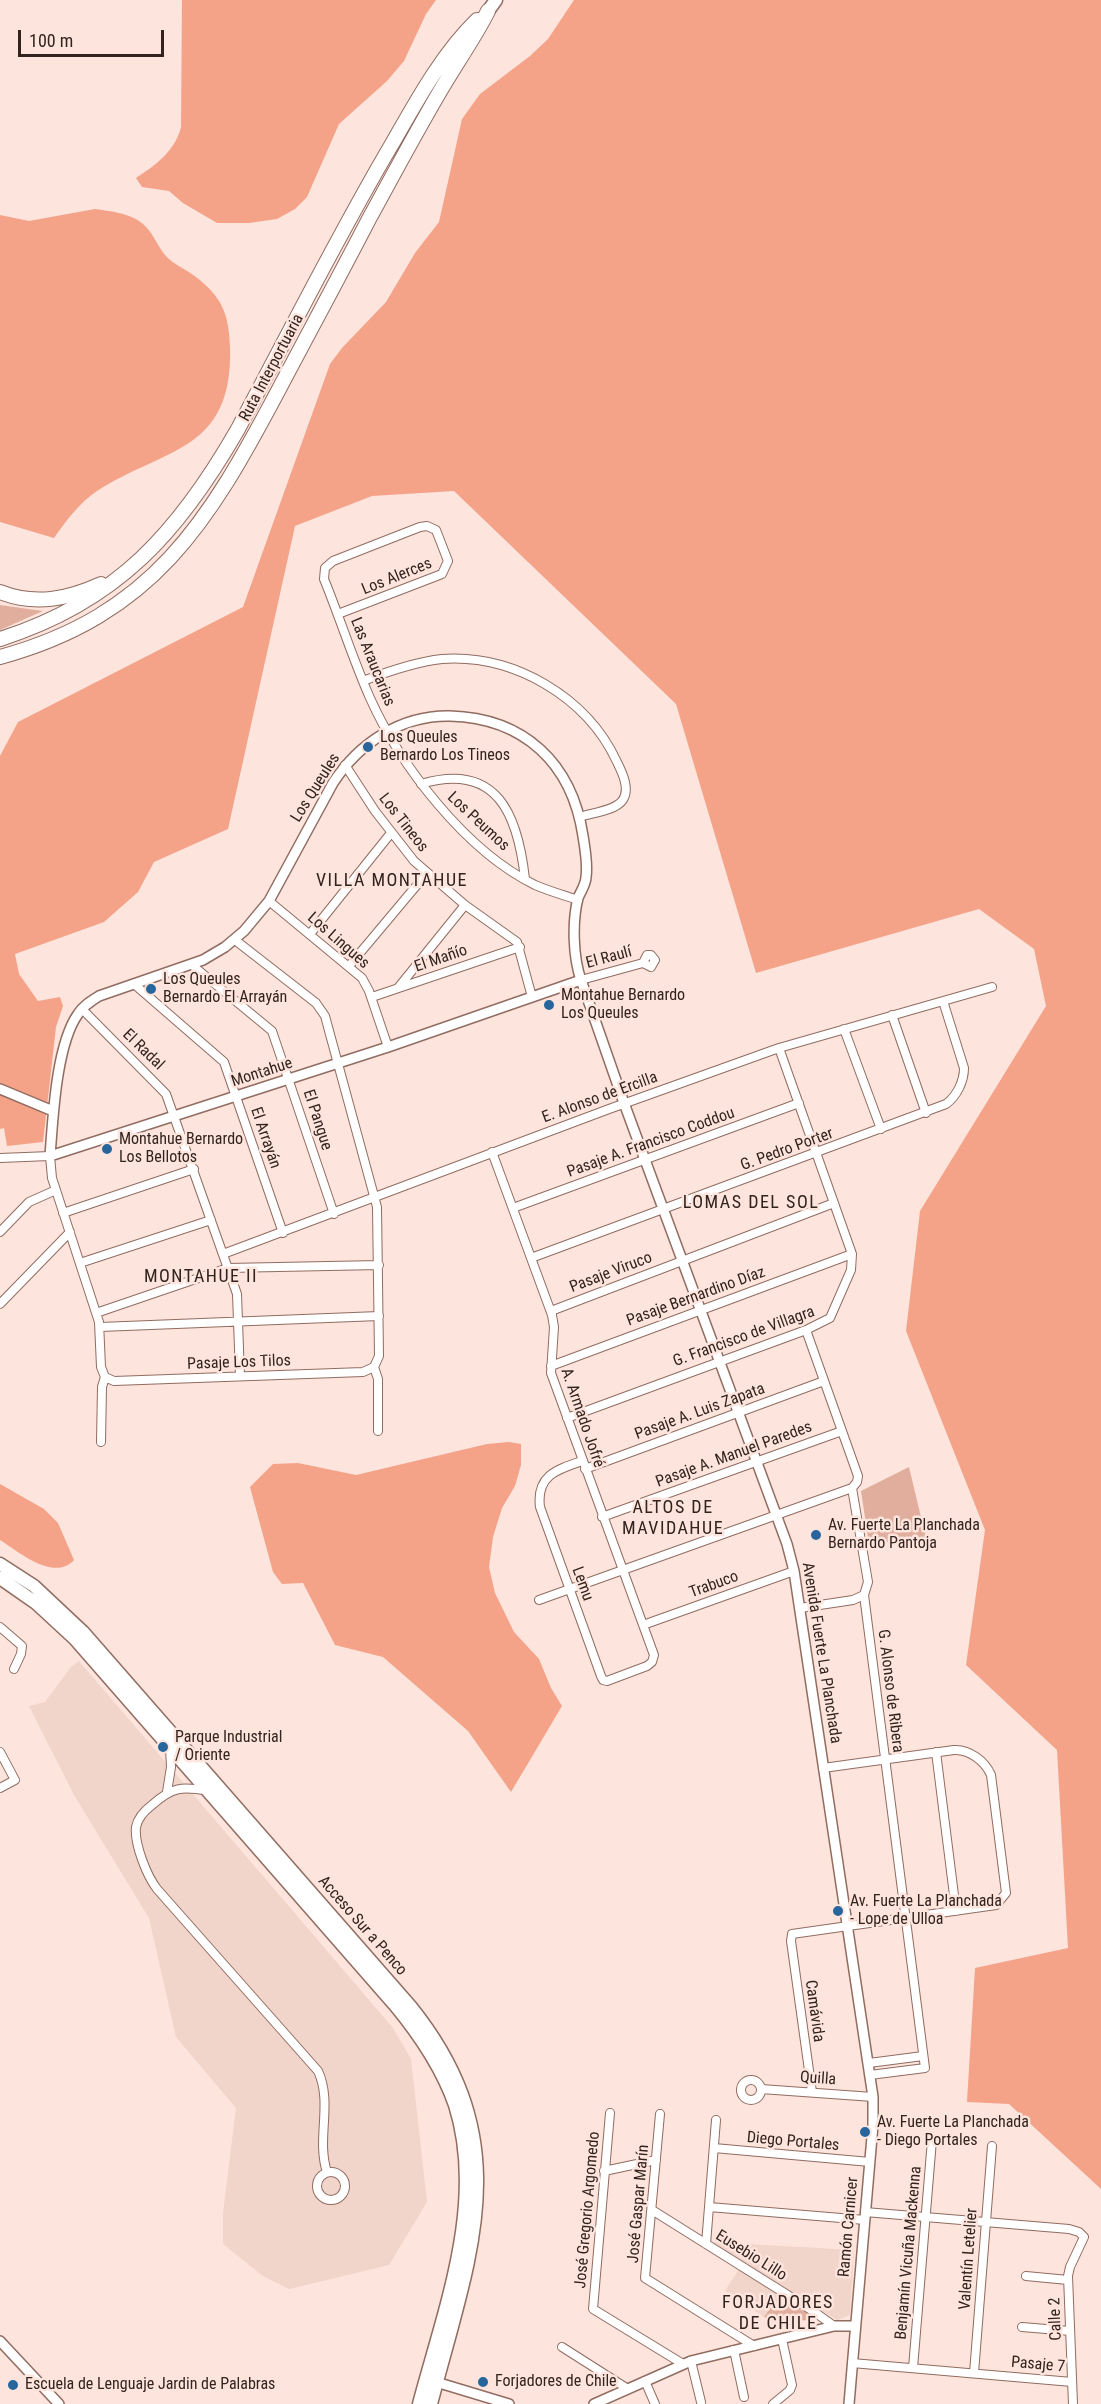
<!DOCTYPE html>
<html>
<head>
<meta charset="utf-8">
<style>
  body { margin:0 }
  #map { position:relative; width:1101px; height:2404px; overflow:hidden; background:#fde4dc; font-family:"Roboto Condensed",sans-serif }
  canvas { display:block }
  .scale { position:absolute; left:18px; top:30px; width:146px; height:27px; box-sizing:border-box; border:3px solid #32231e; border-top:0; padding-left:8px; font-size:18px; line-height:21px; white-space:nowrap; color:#32231e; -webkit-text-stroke:4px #fde4dc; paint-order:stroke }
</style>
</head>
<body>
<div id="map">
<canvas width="1101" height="2404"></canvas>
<div class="scale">100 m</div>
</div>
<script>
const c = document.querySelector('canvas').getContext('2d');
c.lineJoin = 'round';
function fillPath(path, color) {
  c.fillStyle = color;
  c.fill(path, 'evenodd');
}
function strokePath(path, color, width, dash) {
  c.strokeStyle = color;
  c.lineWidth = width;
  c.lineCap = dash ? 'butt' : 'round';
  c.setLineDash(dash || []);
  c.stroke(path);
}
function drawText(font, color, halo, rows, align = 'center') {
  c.font = font + ' "Roboto Condensed",sans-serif';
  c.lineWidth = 5;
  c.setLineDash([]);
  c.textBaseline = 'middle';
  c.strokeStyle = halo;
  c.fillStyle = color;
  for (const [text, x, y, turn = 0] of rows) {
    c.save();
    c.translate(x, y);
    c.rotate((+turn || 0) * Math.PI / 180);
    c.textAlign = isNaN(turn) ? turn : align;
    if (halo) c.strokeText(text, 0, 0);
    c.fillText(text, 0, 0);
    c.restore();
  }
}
fillPath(new Path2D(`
  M79 1661 393 2028 411 2059 427 2202 389 2265 289 2289 263 2276 223 2244V2213L236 2108 176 2037 149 1918 74 1795 29 1706 45 1702 71 1667Z
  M711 2242 854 2250 850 2315 837 2320Z
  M739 2269 779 2296 764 2317 725 2291Z`), '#f1d4ca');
fillPath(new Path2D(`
  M0 605 43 611 0 630Z
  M909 1467 926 1538 869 1544 861 1491Z
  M779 2296 813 2316 810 2320 773 2322 764 2317Z`), '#e1ae9d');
fillPath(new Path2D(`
  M182 0H436L426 14 404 61 387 81 339 124 307 197 295 209 277 219 249 223H217L183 203 169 191 142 187 136 178C156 165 175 151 181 127Z
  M574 0H1101V2189L1009 2104 967 2102 975 1968 1068 1948 1057 1750 966 1665 985 1530 906 1331 920 1211 1046 1006 1034 949 979 909 756 973 676 704 454 491 372 496 295 526 228 829 154 862 138 892 104 922 15 954 19 974 38 1001 60 997 63 1006 56 1027 43 1142 7 1146 4 1128 0 1129V756L18 722 243 607 330 364 342 348 386 302 415 253 439 222 462 119 480 94 530 56 548 39Z
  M95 209C115 212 139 214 151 233 157 242 161 252 169 259 177 266 187 270 196 277 222 297 229 314 230 347 233 452 166 447 97 491 79 503 66 521 54 538L0 522V215L29 221Z
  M509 1442 521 1444V1465L515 1486 502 1508 493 1537 489 1567 495 1593 514 1632 539 1659 551 1688 562 1706 511 1792 468 1731 383 1657 335 1645 303 1583 282 1584 273 1572 250 1487 273 1464 298 1463 356 1475 487 1444Z
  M0 1484 44 1509 58 1523 74 1560C54 1582 19 1552 0 1540Z`), '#f4a389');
const minor = new Path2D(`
  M338 614 442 574 448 561 436 530 427 526 420 527 333 561 325 568 324 579C340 618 353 660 370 698 401 767 466 851 535 885 549 891 563 895 578 900
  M363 681C389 671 415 662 442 659 514 654 587 697 617 762 622 772 631 790 622 801 614 811 591 813 580 817
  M345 765 375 811 414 861 465 905 517 942 532 997
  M421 784C498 761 518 816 525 879
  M269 901 362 978 369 991 388 1047
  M310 934 391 833
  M235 940 316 1003 325 1016 377 1207 379 1356 374 1367
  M192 965 272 1031 334 1214
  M349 966 427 873
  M581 980 643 963 651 967 655 960 651 955H647L643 963
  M134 984 224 1062 283 1233
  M398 988 465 905
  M372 997 520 947
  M82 1009 166 1094 237 1294 240 1376
  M892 1015 926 1113
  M844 1029 881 1129
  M492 1152 552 1315 554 1327 551 1373 654 1655 652 1662 647 1666 607 1681 603 1680 601 1676 540 1507C536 1475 558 1469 582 1461
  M0 1158 50 1156 52 1178 99 1322 101 1367 105 1377 102 1387 101 1442
  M513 1208 799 1103
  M63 1213 194 1169
  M0 1232 29 1202 56 1190
  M223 1254 609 1109 779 1048 992 987
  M531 1258 946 1104C957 1096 964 1081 964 1068L943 1001
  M80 1263 211 1220
  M0 1304 70 1232
  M551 1311 834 1203
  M96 1313 228 1268 379 1265
  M100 1327 379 1316
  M806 1330 858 1476 857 1482 852 1488
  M551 1366 852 1254
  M374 1367 378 1379V1431
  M105 1377 114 1381 363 1372 374 1367
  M567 1418 806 1330 830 1318 851 1270 852 1254 779 1048
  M585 1469 824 1381
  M852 1488 868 1582 864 1595 925 2068 870 2075
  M602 1517 842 1431
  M539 1600 852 1488
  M800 1608 853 1600 864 1595
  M643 1625 794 1571
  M0 1627 22 1646 21 1654 14 1669
  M0 1752 15 1780 0 1788
  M936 1752 956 1911
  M208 1791C182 1786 172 1787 152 1805 144 1811 138 1817 136 1827 134 1844 147 1876 157 1889L318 2071C333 2103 316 2139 327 2172
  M167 1792 171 1767 170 1749
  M869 2063 923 2056
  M741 2090a10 10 0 1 1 20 0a10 10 0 1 1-20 0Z
  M761 2089 873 2097
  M812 2092 791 1941 792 1934 996 1905 1006 1893 991 1775C985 1761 969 1749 954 1750L823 1768
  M610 2113 593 2309 683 2364
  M660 2114 645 2278 754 2346
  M714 2148 870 2162
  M604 2171 656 2160
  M317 2186a14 14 0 1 1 28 0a14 14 0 1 1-28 0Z
  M709 2207 865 2220
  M652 2210 813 2311 834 2326
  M865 2212 1069 2229 1079 2232 1084 2237 1070 2267 1068 2276 1073 2404
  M706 2244 716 2120
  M1026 2276 1068 2280
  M1022 2327 1070 2331
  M562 2347 628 2389
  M734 2350 744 2397
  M691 2361 701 2402
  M852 2363 1072 2382
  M913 2368 932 2140
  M974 2373 992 2146
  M645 2381 655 2404
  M773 2404 790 2390 792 2385 782 2339`);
const tertiary = new Path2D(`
  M581 980 388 1047 50 1156C53 1118 56 1045 78 1014 83 1006 91 1001 99 996L203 960 225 947 244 931 269 901 333 783C359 743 401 715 450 716 524 718 572 763 583 836 585 849 588 864 586 877 586 884 581 891 578 898 572 922 573 957 581 980L624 1103 787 1544 794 1571 873 2097V2125L849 2404
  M0 1089 53 1111
  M0 2341 59 2404
  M436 2382 509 2404
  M594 2404 691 2361 834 2326H855`);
const primary = new Path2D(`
  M0 1564 34 1586 83 1632 411 2007C520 2143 470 2254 431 2404
  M0 1578 36 1603 75 1639 394 2004C419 2034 442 2068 455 2105 486 2203 444 2309 419 2404`);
const trunk = new Path2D(`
  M488 11 496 0`);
const motorway = new Path2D(`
  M0 592C35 606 68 599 101 584
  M0 639C117 602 179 532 238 429 289 334 337 237 392 144 416 102 442 54 477 20
  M0 657C153 615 208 523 278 391 308 334 339 277 369 219 392 177 415 134 439 93 455 65 474 39 488 11`);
strokePath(minor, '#916c61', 10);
strokePath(tertiary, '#916c61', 12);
strokePath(primary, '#916c61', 15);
strokePath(trunk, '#916c61', 15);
strokePath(motorway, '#916c61', 16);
strokePath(minor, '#fff', 8);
strokePath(tertiary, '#fff', 9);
strokePath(primary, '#fff', 12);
strokePath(trunk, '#fff', 12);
strokePath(motorway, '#fff', 14);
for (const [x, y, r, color] of [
  [368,747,6,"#27669c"],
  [151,989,6,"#27669c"],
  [549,1005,6,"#27669c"],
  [107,1149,6,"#27669c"],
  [816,1535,6,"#27669c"],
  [163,1747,6,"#27669c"],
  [838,1911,6,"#27669c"],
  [865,2132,6,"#27669c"],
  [483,2382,6,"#27669c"],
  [13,2385,6,"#27669c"]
]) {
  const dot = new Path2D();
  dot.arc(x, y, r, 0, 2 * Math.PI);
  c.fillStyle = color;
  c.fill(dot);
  strokePath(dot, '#fde4dc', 2);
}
drawText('16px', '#32231e', '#fde4dc', [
  ["Ruta Interportuaria",272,368,-62],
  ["Los Alerces",397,577,-22],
  ["Las Araucarias",372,662,68],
  ["Los Queules",316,788,-58],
  ["Los Peumos",478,822,43],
  ["Los Tineos",403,823,52],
  ["Los Lingues",338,941,41],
  ["El Raulí",609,958,-15],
  ["El Mañío",441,959,-19],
  ["El Radal",143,1050,44],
  ["Montahue",262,1073,-18],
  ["E. Alonso de Ercilla",600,1098,-20],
  ["El Pangue",317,1120,72],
  ["El Arrayán",265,1138,71],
  ["Pasaje A. Francisco Coddou",651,1143,-20],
  ["G. Pedro Porter",787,1150,-20],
  ["Pasaje Viruco",611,1273,-21],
  ["Pasaje Bernardino Díaz",696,1297,-20],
  ["G. Francisco de Villagra",744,1337,-20],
  ["Pasaje Los Tilos",239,1363,-2],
  ["Pasaje A. Luis Zapata",700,1412,-20],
  ["A. Armado Jofré",582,1418,71],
  ["Pasaje A. Manuel Paredes",734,1455,-20],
  ["Lemu",582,1584,70],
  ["Trabuco",714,1585,-20],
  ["Avenida Fuerte La Planchada",821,1653,81],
  ["G. Alonso de Ribera",890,1691,83],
  ["Acceso Sur a Penco",362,1926,49],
  ["Camávida",814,2011,82],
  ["Quilla",818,2079,4],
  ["Diego Portales",793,2142,5],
  ["José Gaspar Marín",639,2204,-85],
  ["José Gregorio Argomedo",588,2210,-85],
  ["Ramón Carnicer",849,2227,-85],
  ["Benjamín Vicuña Mackenna",909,2253,-85],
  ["Eusebio Lillo",751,2256,32],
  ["Valentín Letelier",969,2259,-86],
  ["Calle 2",1056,2319,-92],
  ["Pasaje 7",1038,2365,5]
]);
drawText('16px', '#32231e', '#fde4dc', [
  ["Los Queules",380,738],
  ["Bernardo Los Tineos",380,756],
  ["Los Queules",163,980],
  ["Bernardo El Arrayán",163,998],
  ["Montahue Bernardo",561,996],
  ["Los Queules",561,1014],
  ["Montahue Bernardo",119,1140],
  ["Los Bellotos",119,1158],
  ["Av. Fuerte La Planchada",828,1526],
  ["Bernardo Pantoja",828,1544],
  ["Parque Industrial",175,1738],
  ["/ Oriente",175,1756],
  ["Av. Fuerte La Planchada",850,1902],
  ["- Lope de Ulloa",850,1920],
  ["Av. Fuerte La Planchada",877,2123],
  ["- Diego Portales",877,2141],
  ["Forjadores de Chile",495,2382],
  ["Escuela de Lenguaje Jardin de Palabras",25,2385]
], 'left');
c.letterSpacing = '1.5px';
drawText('18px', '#32231e', '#fde4dc', [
  ["VILLA MONTAHUE",392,881],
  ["LOMAS DEL SOL",751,1203],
  ["MONTAHUE II",201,1277],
  ["ALTOS DE",673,1508],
  ["MAVIDAHUE",673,1529],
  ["FORJADORES",778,2303],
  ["DE CHILE",778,2324]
]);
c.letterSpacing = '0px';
</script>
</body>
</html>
